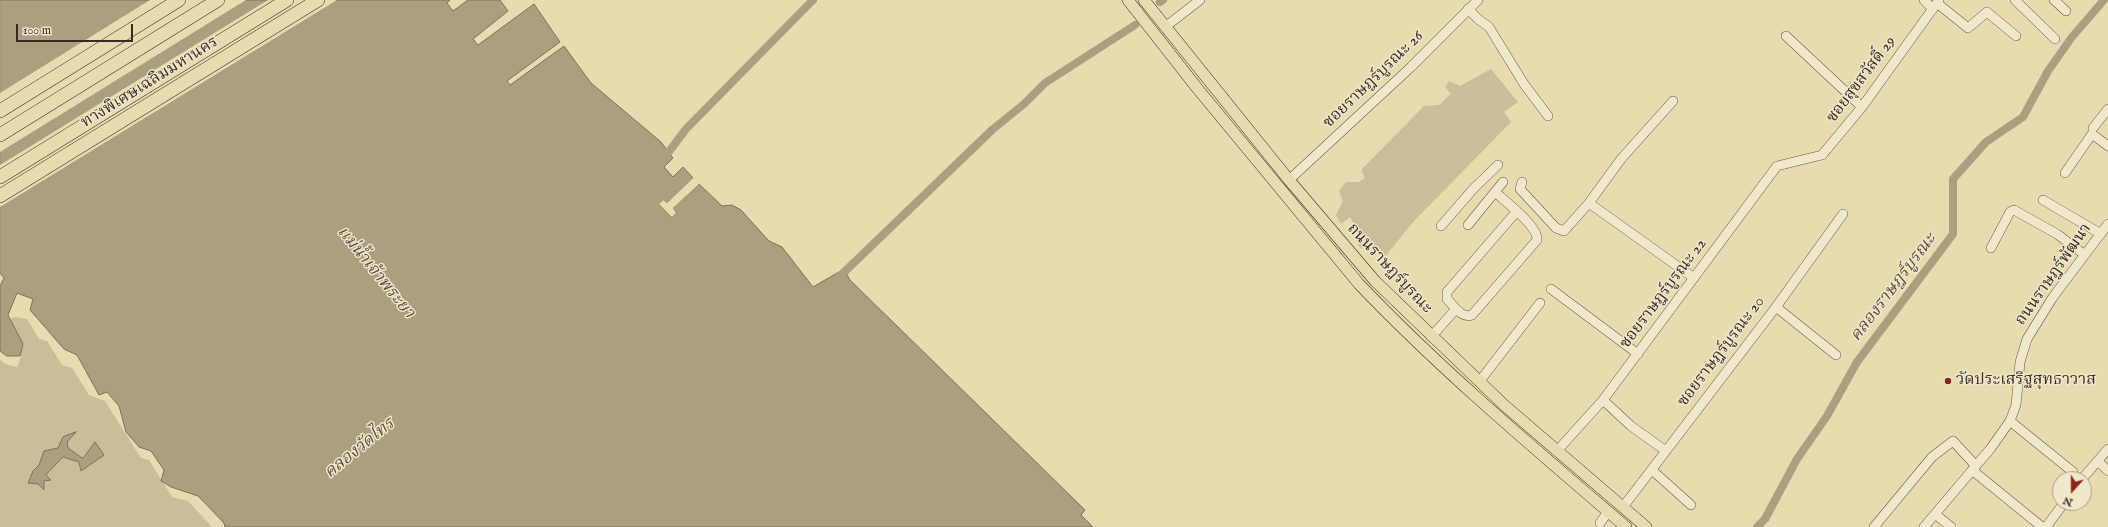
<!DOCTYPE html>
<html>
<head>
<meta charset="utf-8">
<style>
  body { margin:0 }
  #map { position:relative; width:2108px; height:527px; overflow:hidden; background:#e8dbaf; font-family:"IM FELL English",serif }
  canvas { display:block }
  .north { position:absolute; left:2052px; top:471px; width:40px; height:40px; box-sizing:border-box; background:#f0e8cb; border:1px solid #a79c89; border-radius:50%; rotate:201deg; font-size:11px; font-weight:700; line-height:16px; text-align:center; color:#392a25 }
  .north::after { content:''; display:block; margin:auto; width:14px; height:18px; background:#8f2418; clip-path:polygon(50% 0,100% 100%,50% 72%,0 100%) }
  .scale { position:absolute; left:16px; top:24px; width:117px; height:18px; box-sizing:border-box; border:2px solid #392a25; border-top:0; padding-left:5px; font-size:12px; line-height:14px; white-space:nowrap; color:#392a25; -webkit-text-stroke:3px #f0e8cb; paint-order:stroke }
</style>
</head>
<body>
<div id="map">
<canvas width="2108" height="527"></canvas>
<div class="north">N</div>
<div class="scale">100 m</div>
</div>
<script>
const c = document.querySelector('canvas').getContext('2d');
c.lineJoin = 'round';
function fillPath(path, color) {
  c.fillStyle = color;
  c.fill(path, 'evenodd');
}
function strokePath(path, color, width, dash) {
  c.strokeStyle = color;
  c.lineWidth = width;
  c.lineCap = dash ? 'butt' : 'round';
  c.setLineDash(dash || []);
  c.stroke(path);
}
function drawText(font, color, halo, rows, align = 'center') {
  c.font = font + ' "IM FELL English","Noto Serif Thai",serif';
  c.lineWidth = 3;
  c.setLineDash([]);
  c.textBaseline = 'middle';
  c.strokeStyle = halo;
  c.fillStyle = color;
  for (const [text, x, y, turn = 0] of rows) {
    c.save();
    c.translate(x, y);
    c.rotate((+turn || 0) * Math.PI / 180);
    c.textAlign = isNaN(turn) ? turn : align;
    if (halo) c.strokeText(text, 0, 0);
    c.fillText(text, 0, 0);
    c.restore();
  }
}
fillPath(new Path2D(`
  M1491 69 1518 102 1504 112 1511 122 1414 221 1383 259 1369 243 1362 249 1358 245 1362 236 1350 217 1341 224 1336 215 1343 201 1339 191 1346 182H1359L1365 178 1361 170 1424 106 1439 105 1451 94 1445 87 1449 81 1460 86Z
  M14 317 27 319 39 339 47 341 62 365 72 368 89 395 105 401 141 458 149 460 172 497 188 501 212 527H0V359L5 364 17 367 21 356 5 330 7 322Z`), '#cabd98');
const water = new Path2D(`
  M0 0H450L447 3 453 11 468 0H500L508 11 473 39 478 45 534 4 560 42 507 81 510 85 564 46 591 83 661 142 673 158 664 167 673 177 683 167 693 178 667 203 663 200 659 204 671 217 676 213 673 208 699 184 722 206 732 205 741 210 769 241 782 247 813 287 844 269 850 280 1085 510 1081 515 1093 527H225L224 523 198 496 171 487 161 481 164 470 151 451 139 447 126 432 119 406 107 392 99 395 77 355 64 349 30 310 33 299 17 293 8 315 23 344 20 356H7L0 351V286L4 278 0 273Z
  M76 432 67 442 68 448 82 458 84 457 95 442 104 455 81 471 79 462 63 457C61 459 47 473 46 475L51 480 44 481V490L38 484 28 483 33 471 39 465 44 451 58 448 63 437Z`);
fillPath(water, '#ac9f80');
strokePath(water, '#7e705c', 1);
fillPath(new Path2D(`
  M150 0H246L0 152V93Z
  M268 0H337L0 207V165Z
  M693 178 694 180 668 205 663 202 662 204 672 215 674 213 671 207 698 182 699 184 673 208 676 213 672 217 659 204 663 200 667 203Z`), '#e8dbaf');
strokePath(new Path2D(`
  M1160 2 1163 0
  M662 161 686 129 813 0
  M838 278 993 129 1024 104 1045 83 1135 25
  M1757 527 1765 519 1797 459 1827 416 1857 362 1953 234V179L1986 142 2023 117 2048 71 2072 37 2104 0`), '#ac9f80', 8);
const minor = new Path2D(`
  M1924 0 1933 9
  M2015 0 2055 39
  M2054 0 2066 11
  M1937 3 1968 28 1987 12 2016 36
  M1468 9 1478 19 1489 27 1524 84 1548 116
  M1165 27 1200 0
  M1786 36 1862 107
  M2093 128 2108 109
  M2065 173 2092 134 2108 146
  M1289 180 1411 67 1478 0
  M1522 182 1520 189 1556 228 1564 231 1589 203 1621 159 1673 101
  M1495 192C1505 201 1539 227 1537 240L1472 315C1462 319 1454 306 1447 299V292L1517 211
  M2043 200 2101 234
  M1589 203 1694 278
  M1468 225 1503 182
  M1441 226 1474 188 1498 165
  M1991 248 2010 212 2014 210 2057 234 2085 255
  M1551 289 1638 354
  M1776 307 1836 355
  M1431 337 1456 309
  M1479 382 1540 303
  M1603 400 1631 426 1666 451
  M2010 421 2073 472
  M1557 451 1603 400 1777 166 1822 155 1862 107 1939 0
  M2098 461 2108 471
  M1652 470 1691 505
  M1972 470 2042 527
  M2082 479 2108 449
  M1623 507 1776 307 1843 214
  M1935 514 1951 527
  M1600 523 1608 512
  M1874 527 1932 457 1953 441 1976 466
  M1924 527 1991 448 2010 421 2016 405 2020 362 2027 339 2053 297 2108 224
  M2046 527 2064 503`);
const major = new Path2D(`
  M1128 0 1197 88 1359 284C1442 371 1535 449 1626 527
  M1144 0 1289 180 1375 281 1504 405 1646 527`);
const highway = new Path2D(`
  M0 111 179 0
  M0 135 218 0
  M0 177 287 0
  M0 196 318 0`);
strokePath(minor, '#655648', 10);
strokePath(major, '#392a25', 12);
strokePath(highway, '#392a25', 14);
strokePath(minor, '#f0e8cb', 9);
strokePath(major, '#e8dbaf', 11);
strokePath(highway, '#e8dbaf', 13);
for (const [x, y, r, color] of [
  [1948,381,4,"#8f2418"]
]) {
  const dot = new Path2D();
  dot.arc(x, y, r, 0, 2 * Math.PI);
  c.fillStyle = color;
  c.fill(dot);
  strokePath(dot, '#f0e8cb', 1.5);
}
drawText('16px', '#392a25', '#f0e8cb', [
  ["ซอยราษฎร์บูรณะ 26",1374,80,-44],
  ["ซอยสุขสวัสดิ์ 29",1862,80,-53],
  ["ทางพิเศษเฉลิมมหานคร",150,83,-32],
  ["ถนนราษฎร์บูรณะ",1389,269,47],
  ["ถนนราษฎร์พัฒนา",2054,275,-55],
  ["ซอยราษฎร์บูรณะ 22",1664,294,-53],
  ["ซอยราษฎร์บูรณะ 20",1722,352,-53]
]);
drawText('16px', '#392a25', '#f0e8cb', [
  ["วัดประเสริฐสุทธาวาส",1956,381]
], 'left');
drawText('italic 17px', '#5c4d40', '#f0e8cb', [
  ["แม่น้ำเจ้าพระยา",375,273,51],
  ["คลองราษฎร์บูรณะ",1894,288,-53],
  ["คลองวัดไทร",360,449,-39]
]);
</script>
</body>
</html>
